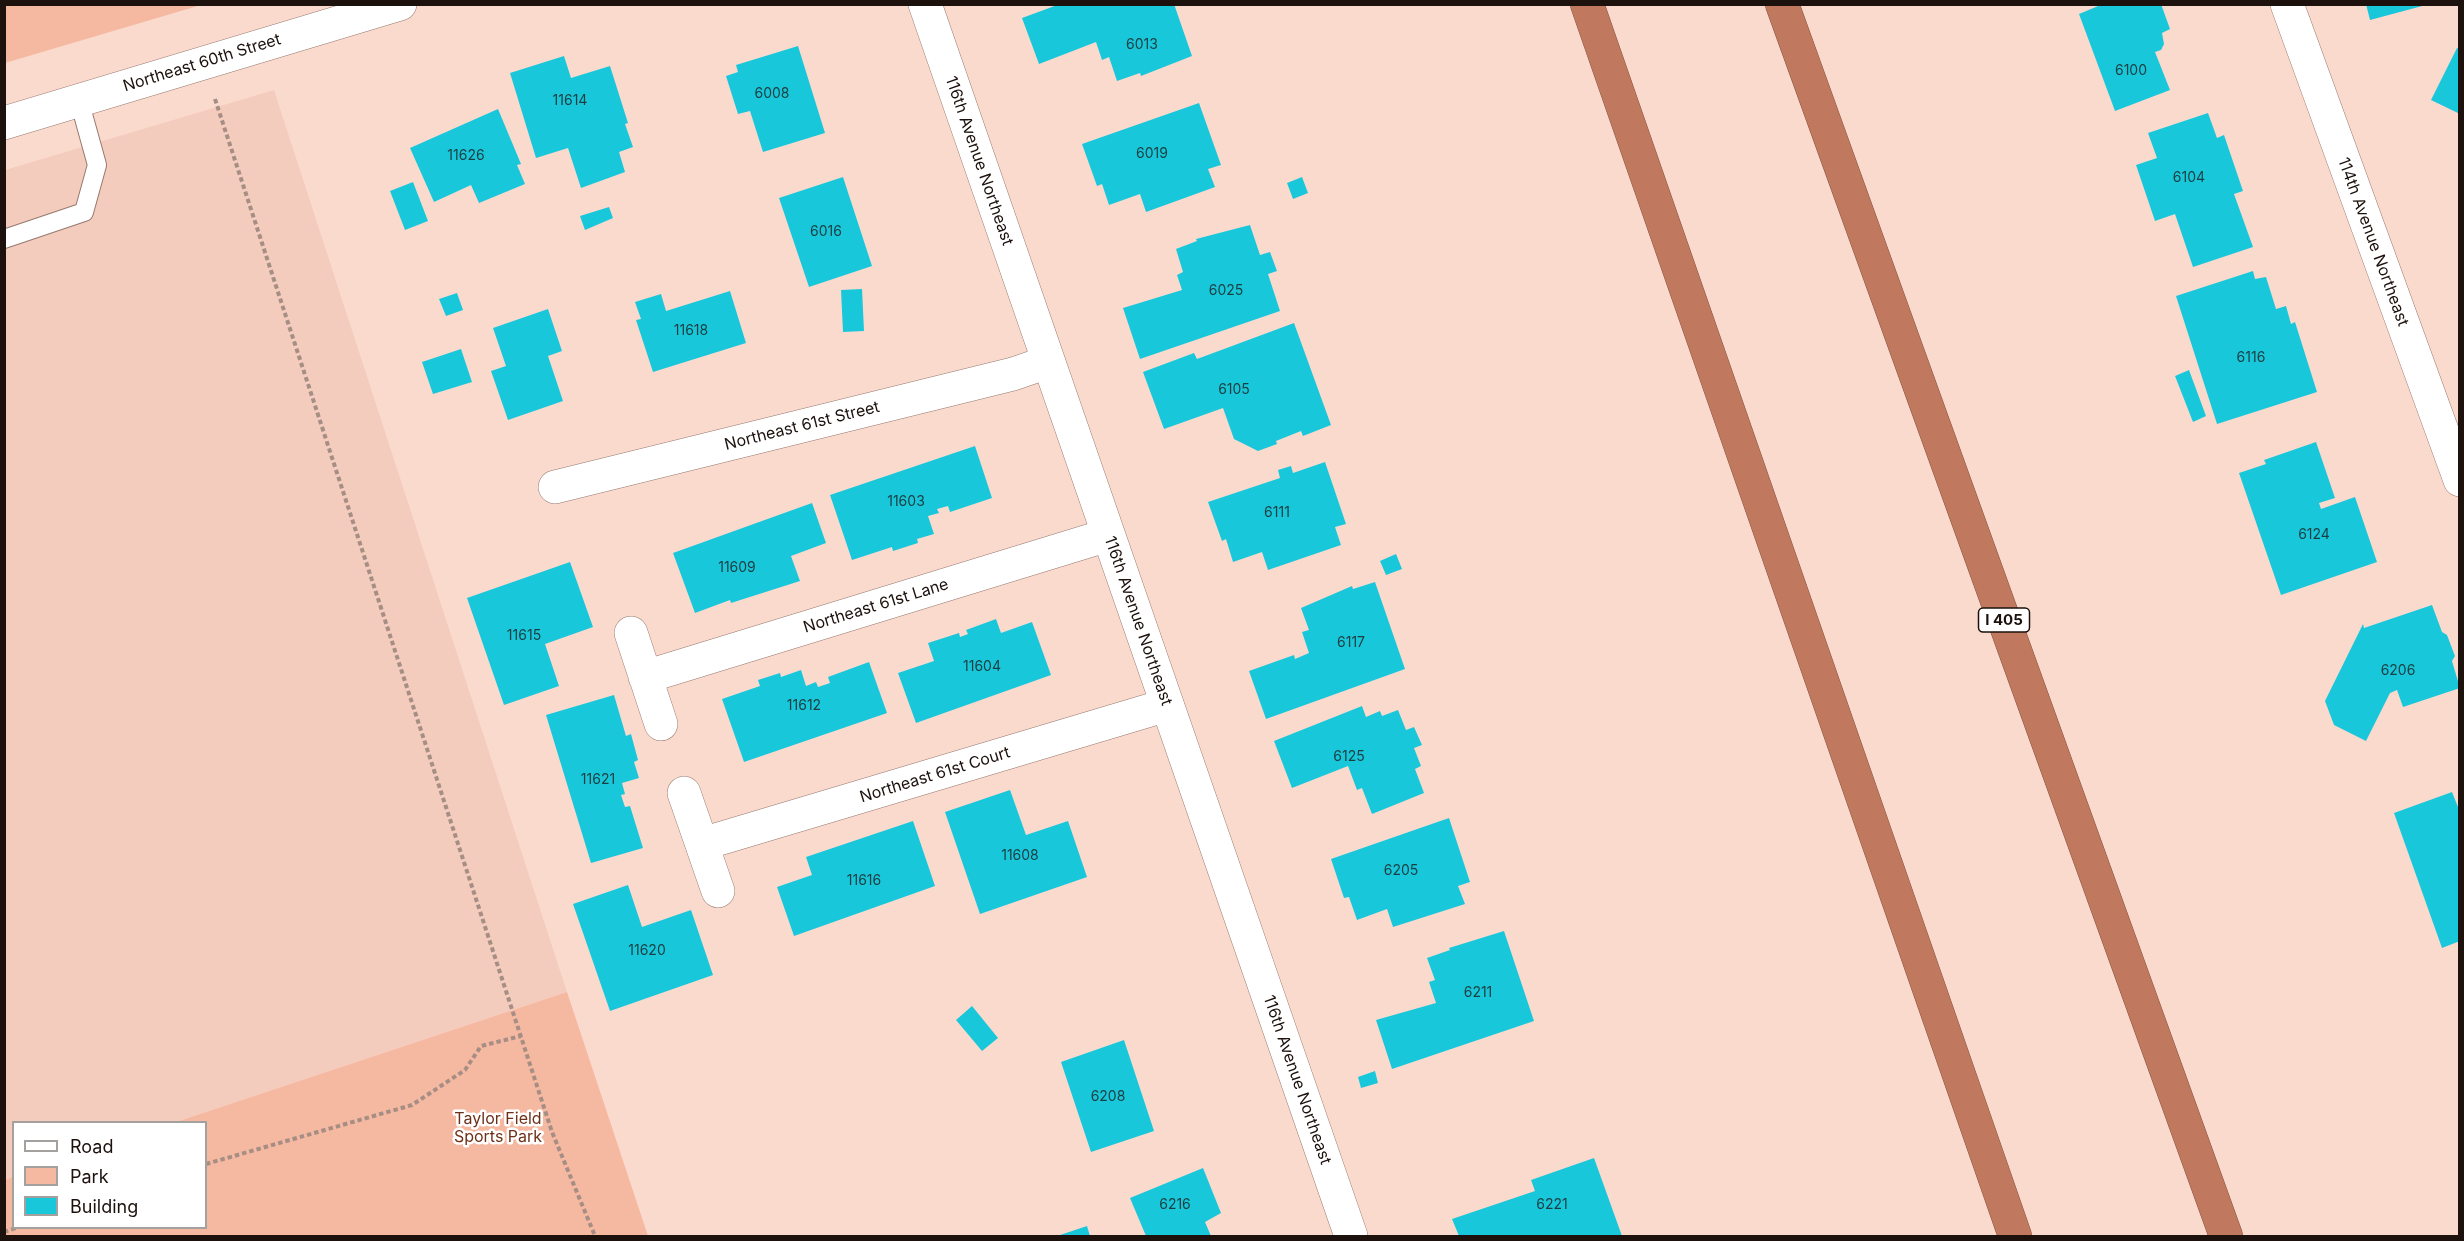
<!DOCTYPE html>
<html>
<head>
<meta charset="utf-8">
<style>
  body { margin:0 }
  #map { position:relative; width:2464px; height:1241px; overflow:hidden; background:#fbdace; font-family:Inter,sans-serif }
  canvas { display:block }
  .frame { position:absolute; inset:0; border:6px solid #1c110d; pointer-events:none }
  .legend { position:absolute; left:12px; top:1121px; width:195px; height:108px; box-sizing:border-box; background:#fff; border:2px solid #a4a09e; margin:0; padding:8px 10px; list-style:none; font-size:18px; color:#1c110d }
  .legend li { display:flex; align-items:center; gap:12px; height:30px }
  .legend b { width:30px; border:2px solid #a4a09e }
</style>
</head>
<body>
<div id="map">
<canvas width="2464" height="1241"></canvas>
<div class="frame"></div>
<ul class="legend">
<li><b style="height:8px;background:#fff"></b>Road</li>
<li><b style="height:16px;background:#f5b8a1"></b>Park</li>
<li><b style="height:16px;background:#19c7db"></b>Building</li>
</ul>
</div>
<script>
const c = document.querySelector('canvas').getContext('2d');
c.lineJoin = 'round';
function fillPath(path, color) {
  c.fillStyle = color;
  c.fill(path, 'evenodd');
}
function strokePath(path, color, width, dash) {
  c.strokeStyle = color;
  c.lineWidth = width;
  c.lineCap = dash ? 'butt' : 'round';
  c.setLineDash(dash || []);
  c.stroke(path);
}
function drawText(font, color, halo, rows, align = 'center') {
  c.font = font + ' Inter,sans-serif';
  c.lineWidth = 5;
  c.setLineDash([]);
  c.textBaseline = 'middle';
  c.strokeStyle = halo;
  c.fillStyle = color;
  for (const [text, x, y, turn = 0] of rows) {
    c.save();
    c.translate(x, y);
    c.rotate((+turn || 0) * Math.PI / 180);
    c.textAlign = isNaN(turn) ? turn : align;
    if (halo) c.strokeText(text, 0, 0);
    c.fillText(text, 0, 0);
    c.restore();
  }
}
fillPath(new Path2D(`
  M274 90 567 992 176 1122H14L13 1177 5 1180V170Z`), '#f4ccbd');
fillPath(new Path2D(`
  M5 4H201V5L5 63Z
  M567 992 648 1236H5V1180L13 1177 14 1228H206V1122H176Z`), '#f5b8a1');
fillPath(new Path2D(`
  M1060 4H1174L1192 56 1141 76 1140 73 1117 81 1109 57 1102 60 1096 42 1039 64 1022 18Z
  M2103 4H2161L2170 29 2162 33 2164 44 2161 50 2155 52 2170 90 2115 111 2079 14Z
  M2366 4H2426V5L2370 20Z
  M798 46 825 133 763 152 750 111 738 114 726 76 738 72 736 65Z
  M2457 48 2460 49V114L2431 100Z
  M564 56 571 78 610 66 628 123 625 124 633 147 619 152 625 172 581 188 568 148 536 158 510 73Z
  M1199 103 1221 165 1208 169 1215 187 1146 212 1140 194 1109 205 1102 184 1097 186 1082 144Z
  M498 109 521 164 517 165 525 184 479 203 471 185 434 202 410 148Z
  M2208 113 2217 138 2224 135 2243 191 2234 194 2253 247 2193 267 2175 214 2155 221 2136 165 2157 158 2148 133Z
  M843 177 872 266 809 287 779 198Z
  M1302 177 1308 193 1293 199 1287 183Z
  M413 182 428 221 405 230 390 191Z
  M609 207 613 218 585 230 580 216Z
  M1250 225 1260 255 1270 252 1277 271 1268 274 1280 311 1140 359 1123 308 1182 290 1177 275 1183 272 1176 249 1197 241 1196 239Z
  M2253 271 2255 279 2266 277 2276 309 2286 306 2291 324 2295 322 2317 392 2217 424 2176 296Z
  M862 289 864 331 843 332 841 290Z
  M730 291 746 343 653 372 636 320 641 319 635 302 661 294 666 311Z
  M457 293 463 310 446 316 439 299Z
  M548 309 562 351 548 356 563 401 508 420 491 371 506 366 493 328Z
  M1294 323 1331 425 1303 436 1301 431 1276 441 1277 444 1258 451 1234 439 1223 408 1164 429 1143 372 1194 353 1197 359Z
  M461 349 472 382 433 394 422 362Z
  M2189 370 2206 416 2193 422 2175 376Z
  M2316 442 2335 498 2319 503 2321 509 2355 497 2377 562 2281 595 2239 473 2266 464 2264 460Z
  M975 446 992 498 950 512 948 506 937 509 939 513 928 516 934 534 917 539 918 543 893 551 892 547 852 560 830 495Z
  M1325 462 1346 524 1335 527 1341 545 1268 570 1262 552 1233 562 1226 539 1222 541 1208 502 1280 478 1278 470 1291 466 1293 473Z
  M812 503 826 543 791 556 800 581 731 603 730 600 695 613 673 553Z
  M1396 554 1402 569 1386 575 1380 561Z
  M570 562 593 627 545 644 559 686 504 705 467 598Z
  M1375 582 1405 669 1266 719 1249 671 1294 655 1295 659 1309 653 1302 632 1309 630 1301 608 1352 586 1353 589Z
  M2432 605 2442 632 2447 635 2455 656 2452 661 2460 688 2403 707 2397 690 2390 693 2366 741 2334 725 2325 701 2363 624 2364 628Z
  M996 619 1001 633 1032 622 1051 675 916 723 898 673 934 661 928 643 959 633 960 637 968 634 966 630Z
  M869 662 887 713 744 762 722 699 760 686 758 680 780 673 781 677 801 670 806 686 816 682 818 687 830 683 828 677Z
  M614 695 626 736 631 734 638 760 634 762 639 778 622 783 625 794 621 795 625 807 630 806 643 848 591 863 546 715Z
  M1362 706 1366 717 1380 711 1382 716 1398 710 1406 730 1414 727 1422 745 1414 748 1421 766 1415 769 1424 793 1372 814 1362 788 1357 790 1348 766 1292 788 1274 741Z
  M1010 790 1026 835 1068 821 1087 877 980 914 945 812Z
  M2452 792 2460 812V941L2442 948 2394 813Z
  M1449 818 1470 882 1458 886 1465 904 1393 927 1387 909 1357 920 1349 897 1344 898 1331 859Z
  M913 821 935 886 794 936 777 887 812 875 806 857Z
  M628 885 642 927 691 910 713 975 610 1011 573 904Z
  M1504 931 1534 1021 1392 1069 1376 1020 1436 1003 1429 982 1435 980 1427 958 1450 950 1449 948Z
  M972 1006 998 1038 982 1051 956 1020Z
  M1124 1040 1154 1131 1091 1152 1061 1062Z
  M1375 1071 1378 1083 1361 1088 1358 1077Z
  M1594 1158 1622 1236H1459L1452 1219 1535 1191 1531 1180Z
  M1203 1168 1221 1213 1205 1222 1211 1236H1146L1130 1198Z
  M1087 1226 1090 1236H1057Z`), '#19c7db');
const lane = new Path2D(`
  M4 239 84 212 97 165 79 100`);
const street = new Path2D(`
  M2287 4 2460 480
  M555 487 1013 374 1048 362
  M631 633 661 724
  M645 677 1108 535
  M684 793 718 891
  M702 844 1167 705`);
const secondary = new Path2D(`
  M925 4 1351 1236
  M4 123 400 4`);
const highway = new Path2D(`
  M1587 4 2015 1236
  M1782 4 2226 1236`);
strokePath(lane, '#96796e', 20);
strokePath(street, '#96796e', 34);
strokePath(secondary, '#96796e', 34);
strokePath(highway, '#875442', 34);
strokePath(new Path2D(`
  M215 99 552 1132 595 1236
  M206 1164 412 1105 465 1070 481 1046 521 1036
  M4 1232 16 1228`), '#a78e85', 4, [4.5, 3]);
strokePath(lane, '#fff', 18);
strokePath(street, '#fff', 33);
strokePath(secondary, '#fff', 33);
strokePath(highway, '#c0785e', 33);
drawText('14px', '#1b3e40', null, [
  ["6013",1142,45],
  ["6100",2131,71],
  ["6008",772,94],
  ["11614",570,101],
  ["6019",1152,154],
  ["11626",466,156],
  ["6104",2189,178],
  ["6016",826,232],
  ["6025",1226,291],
  ["11618",691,331],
  ["6116",2251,358],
  ["6105",1234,390],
  ["11603",906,502],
  ["6111",1277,513],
  ["6124",2314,535],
  ["11609",737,568],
  ["11615",524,636],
  ["6117",1351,643],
  ["11604",982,667],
  ["6206",2398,671],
  ["11612",804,706],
  ["6125",1349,757],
  ["11621",598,780],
  ["11608",1020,856],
  ["6205",1401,871],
  ["11616",864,881],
  ["11620",647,951],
  ["6211",1478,993],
  ["6208",1108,1097],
  ["6216",1175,1205],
  ["6221",1552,1205]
]);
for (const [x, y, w] of [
  [2004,620,51]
]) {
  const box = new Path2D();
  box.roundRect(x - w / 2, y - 12, w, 24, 4.5);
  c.fillStyle = '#fff';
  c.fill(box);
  strokePath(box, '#1c110d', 1.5);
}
drawText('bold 15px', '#1c110d', null, [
  ["I 405",2004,620]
]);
drawText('16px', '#1c110d', '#fff', [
  ["Northeast 60th Street",202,63,-17],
  ["116th Avenue Northeast",979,161,71],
  ["114th Avenue Northeast",2373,242,70],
  ["Northeast 61st Street",802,426,-14],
  ["Northeast 61st Lane",876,606,-17],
  ["116th Avenue Northeast",1138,621,71],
  ["Northeast 61st Court",935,775,-17],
  ["116th Avenue Northeast",1297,1080,71]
]);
drawText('16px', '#6d3018', '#fff', [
  ["Taylor Field",498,1119],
  ["Sports Park",498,1137]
]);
</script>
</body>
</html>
